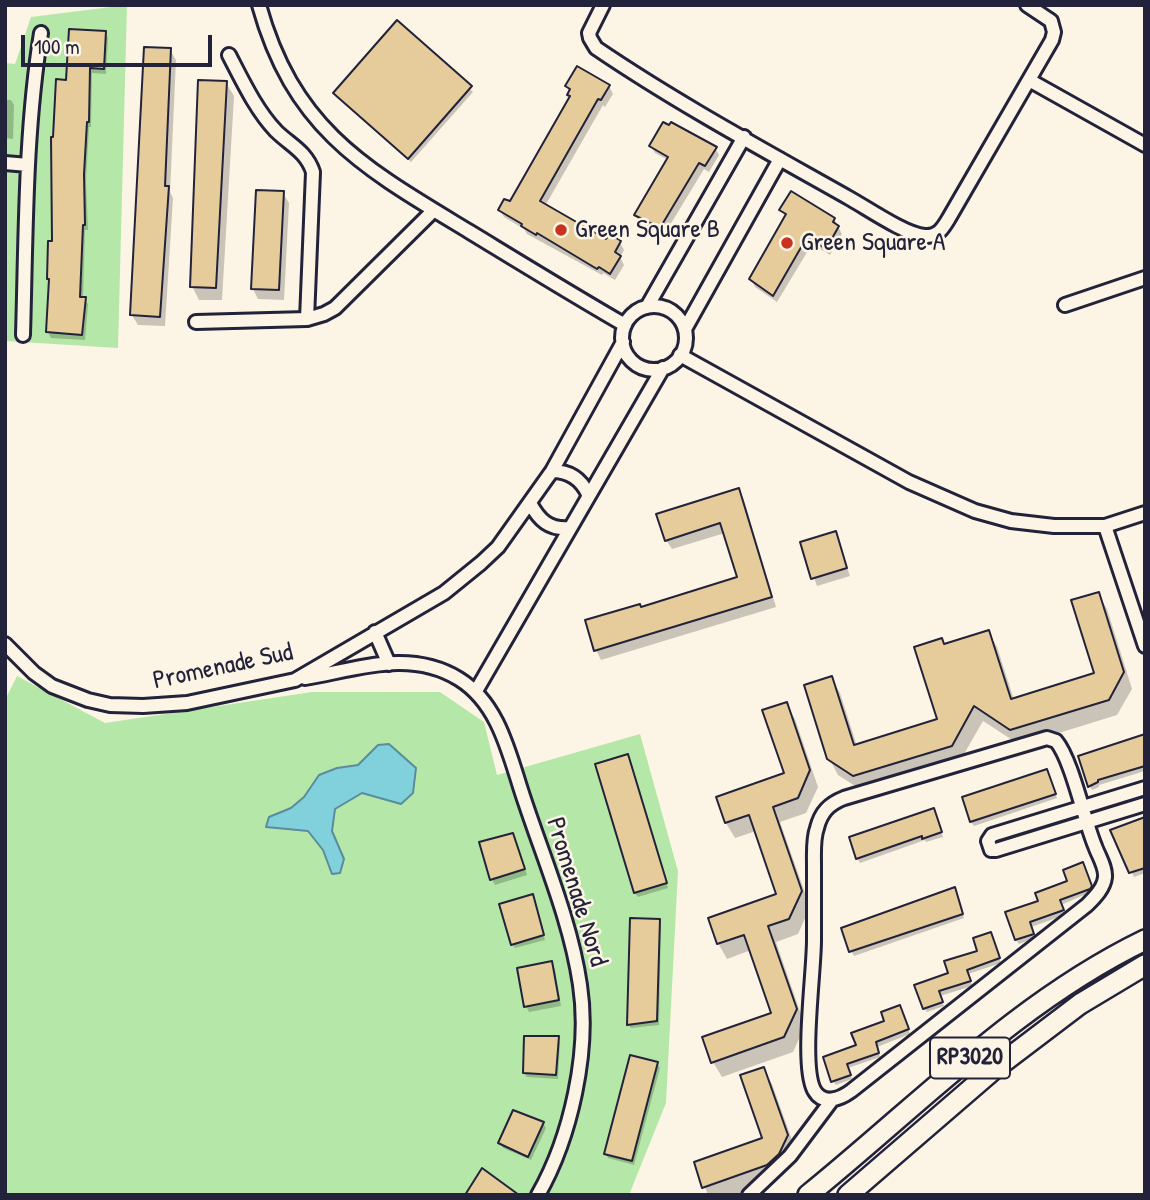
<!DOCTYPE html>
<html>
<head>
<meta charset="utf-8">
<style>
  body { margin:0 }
  #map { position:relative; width:1150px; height:1200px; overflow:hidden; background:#fcf5e5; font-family:"Patrick Hand",sans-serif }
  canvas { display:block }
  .frame { position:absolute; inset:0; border:7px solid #22223b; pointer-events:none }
  .scale { position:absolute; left:21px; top:35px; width:191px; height:32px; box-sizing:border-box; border:4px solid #22223b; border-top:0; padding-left:9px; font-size:21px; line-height:24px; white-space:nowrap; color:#22223b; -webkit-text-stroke:5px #fcf5e5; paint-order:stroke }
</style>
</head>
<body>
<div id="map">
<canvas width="1150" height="1200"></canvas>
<div class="frame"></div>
<div class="scale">100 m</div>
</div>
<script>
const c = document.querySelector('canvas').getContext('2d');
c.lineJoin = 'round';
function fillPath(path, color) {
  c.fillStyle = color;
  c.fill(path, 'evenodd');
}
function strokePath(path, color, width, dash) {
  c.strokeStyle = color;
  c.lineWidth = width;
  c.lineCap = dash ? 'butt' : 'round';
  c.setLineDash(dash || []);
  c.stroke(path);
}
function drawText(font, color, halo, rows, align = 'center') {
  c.font = font + ' "Patrick Hand",sans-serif';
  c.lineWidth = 5;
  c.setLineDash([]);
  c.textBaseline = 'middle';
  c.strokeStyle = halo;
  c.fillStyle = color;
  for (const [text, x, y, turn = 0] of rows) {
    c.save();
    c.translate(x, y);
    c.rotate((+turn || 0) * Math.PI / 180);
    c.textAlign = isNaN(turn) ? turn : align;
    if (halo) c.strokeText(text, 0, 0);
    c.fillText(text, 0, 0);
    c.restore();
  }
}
fillPath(new Path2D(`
  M127 5 118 348 5 341V63L15 64 31 17Z
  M17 676 105 723 312 692H440L484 722 497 775 640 734 678 871 666 1103 629 1195H5V700Z`), '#b5e8a8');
const water = new Path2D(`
  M389 744 416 768 413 793 401 804 362 793 335 809 332 831 344 859 340 873 332 874 323 850 308 831 266 827 269 817 291 808 304 797 319 775 337 768 358 765 378 745Z`);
fillPath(water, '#81d1dd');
strokePath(water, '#5b8b9c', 2);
fillPath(new Path2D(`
  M398 23 473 92 411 162 335 93Z
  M105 33 108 38 106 74 92 73 91 127H89L86 181 88 230H85L83 298 88 304 85 340 51 338 48 332 54 242 55 139 68 82Z
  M170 50 176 60 170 192 173 198 165 326 138 325 132 315Z
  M226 83 234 96 222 300H199L192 286Z
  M567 86H609L613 94 605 107 603 105 545 206 607 241 620 243 624 250 620 257 624 265 615 280 603 273 602 275 527 234 524 229 504 217 500 210 510 204 571 98Z
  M5 100H11L14 105 13 139 5 138Z
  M651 146 715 148 719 155 709 172 704 169 664 235 640 223 636 215 668 160 655 153Z
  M283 193 289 203 284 300 258 299 253 289Z
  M781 210 834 219 842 234 830 255 812 244 777 302 755 287 751 279 786 218Z
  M738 490 744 500 776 607 601 660 596 650 587 622 640 608 739 578 725 533 672 549 666 540Z
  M835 533 850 576 817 586 802 544Z
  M1098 594 1107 609 1132 689 1117 715 1020 745 983 721 960 761 863 791 838 775 829 758 831 678 840 693 857 746 939 720 944 645 988 632 997 647 1014 700 1096 674Z
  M786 704 795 719 818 787 806 813 780 822 810 907 798 934 776 942 805 1026 793 1052 722 1077 713 1062 773 1014 751 950 727 959 718 943 778 895 756 831 735 838 726 823 718 798 786 774Z
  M1145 740V771L1099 785V787L1092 790 1090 786Z
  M630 760 668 888 638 897 635 893Z
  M1048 776 1057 798 974 826 971 822Z
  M936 815 943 837 926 842 925 840 860 863 857 858Z
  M1145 819V873L1134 877 1112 831Z
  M515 841 527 875 495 885 492 879Z
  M1085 869 1093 891 1061 905 1065 915 1031 927 1035 938 1019 944 1016 940 1040 902 1069 882Z
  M956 894 964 918 854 956 851 951Z
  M535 901 545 940 515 948 512 944Z
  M659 920 661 925 659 1025 631 1028 628 1024Z
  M993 938 1001 963 968 974 972 986 940 996 944 1006 927 1012 924 1008 950 974 979 952Z
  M551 963 555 969 561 1006 529 1012 526 1006Z
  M902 1011 910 1034 877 1047 880 1057 848 1068 852 1079 836 1085 833 1081 858 1046Z
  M558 1038 560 1043 558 1079 527 1077 524 1073Z
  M657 1063 660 1068 634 1165 608 1158 606 1154Z
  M763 1069 772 1084 796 1151 787 1170 776 1181 736 1195H708L696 1163 764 1139Z
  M543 1123 546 1128 531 1160 503 1148 500 1143Z`), '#0003');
const building = new Path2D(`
  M397 20 472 86 408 159 333 93Z
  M69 29 106 31 104 69 90 68 89 122H87L84 174 85 225H83L80 297H86L82 335 46 332 49 279H47L48 241H52L51 137H53L56 79 66 80Z
  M144 47 171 48 165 186H169L160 317 130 315Z
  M577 66 610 85 601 100 598 99 540 201 606 239 610 234 621 241 615 252 621 256 610 274 599 267 597 269 537 233 536 235 521 226 522 224 498 210 504 199 510 201 570 96 567 95 570 89 565 86Z
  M198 80 227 81 216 288 190 287Z
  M663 122 669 125 671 122 717 147 705 166 699 163 660 228 634 215 668 157 649 146Z
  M256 190 284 191 279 290 251 289Z
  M791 191 835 218 833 222 839 226 826 249 807 237 773 296 749 279 786 214 779 210Z
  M739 488 772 597 594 651 585 620 640 604 641 607 737 577 720 523 665 541 656 514Z
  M836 531 847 568 811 579 800 542Z
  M1099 592 1124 672 1109 700 1010 730 974 706 952 746 853 776 827 759 804 685 832 676 854 745 937 719 914 647 942 638 944 644 989 630 1011 699 1094 673 1071 600Z
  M787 702 810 770 798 798 773 807 802 891 789 919 768 926 797 1009 784 1037 711 1063 702 1037 771 1013 744 935 717 944 708 918 776 894 749 815 725 823 716 797 784 773 762 710Z
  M1145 734V766L1098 780V782L1088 787 1078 756Z
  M628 754 667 883 634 893 595 764Z
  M1047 769 1056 794 970 822 962 797Z
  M934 808 942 832 922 839V836L856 859 849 837Z
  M1145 817V868L1129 873 1110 830Z
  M513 833 525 869 490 880 479 842Z
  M1083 862 1092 886 1090 889 1060 900 1064 910 1030 922 1034 934 1015 940 1005 912 1038 901 1035 893 1067 881 1063 870Z
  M955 887 963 914 849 952 841 928Z
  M533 894 544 935 511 945 499 904Z
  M630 918 660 919 657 1021 627 1025Z
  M991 932 1000 958 967 970 971 981 939 991 943 1002 923 1009 914 985 948 973 944 961 977 951 973 938Z
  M552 961 559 1000 524 1007 517 968Z
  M900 1005 909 1029 876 1042 879 1053 847 1064 851 1075 831 1082 823 1057 856 1045 851 1033 884 1021 881 1012Z
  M524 1036H559L556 1075 523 1073Z
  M630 1055 658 1062 632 1161 604 1154Z
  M764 1067 788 1135 779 1154 767 1165 702 1188 694 1162 762 1138 740 1075Z
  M513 1110 544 1122 528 1157 498 1143Z
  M482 1168 519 1195H465Z`);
fillPath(building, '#e6cb9b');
strokePath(building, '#22223b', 2);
const minor = new Path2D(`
  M259 5C294 131 366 169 470 232 521 263 573 295 625 325
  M603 5 589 33 590 38 596 48C677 103 764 150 849 198 867 208 906 235 925 236 938 237 943 228 949 218L1052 40 1054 32 1051 21 1027 5
  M229 55C242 80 256 110 276 131 290 145 306 151 313 172L307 319
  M1029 80 1145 145
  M5 163 28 165
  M1065 305 1145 278
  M622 338a32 32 0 1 1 64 0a32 32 0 1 1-64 0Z
  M647 307 744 137
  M196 322 307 319 324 314 335 308 434 210
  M685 329 780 159
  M23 335C26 234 25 133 41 33
  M680 355 909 482 975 511 1011 521 1054 526H1105L1145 513
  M552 471C569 471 581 479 588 494
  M530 503C539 520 549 530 570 528
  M1105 526 1145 646
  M375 632 389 664
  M5 644 34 673 52 686 88 700 110 705 143 706 187 703 295 680 444 593 481 563 498 547 552 471 623 342
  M305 678C358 669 410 649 459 679 501 705 510 759 525 802 545 862 571 923 580 985 590 1051 571 1137 538 1195
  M476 691 663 368
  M1047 738 1056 741C1072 760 1084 820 1095 846 1098 855 1106 867 1105 877 1104 888 1095 897 1087 905L851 1091C840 1099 823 1106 814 1090 801 1065 814 973 814 940 814 915 814 890 814 865 814 853 813 839 817 828 821 812 829 804 844 798Z
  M1145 788 992 835 988 841 991 850H996L1145 804
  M749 1195 790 1156 832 1100`);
const trunk = new Path2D(`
  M808 1195C918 1106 1017 1002 1145 940
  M848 1195 993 1070 1080 1004 1145 965`);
strokePath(minor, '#22223b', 18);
strokePath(trunk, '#22223b', 24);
strokePath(minor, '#fcf5e5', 12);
strokePath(trunk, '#fcf5e5', 19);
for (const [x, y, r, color] of [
  [561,230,7,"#c8321e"],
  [787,243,7,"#c8321e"]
]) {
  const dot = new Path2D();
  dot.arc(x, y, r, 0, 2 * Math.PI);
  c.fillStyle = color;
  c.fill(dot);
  strokePath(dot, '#fcf5e5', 2.5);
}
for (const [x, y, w] of [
  [970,1058,80]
]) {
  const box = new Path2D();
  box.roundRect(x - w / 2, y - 20.5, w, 41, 5);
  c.fillStyle = '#fcf5e5';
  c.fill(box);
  strokePath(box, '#22223b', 2);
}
drawText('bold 24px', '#22223b', null, [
  ["RP3020",970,1058]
]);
drawText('26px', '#22223b', '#fcf5e5', [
  ["Green Square B",575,230],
  ["Green Square A",801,243]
], 'left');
drawText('26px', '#22223b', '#fcf5e5', [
  ["Promenade Sud",223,667,-12],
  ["Promenade Nord",576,892,73]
]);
</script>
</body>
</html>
